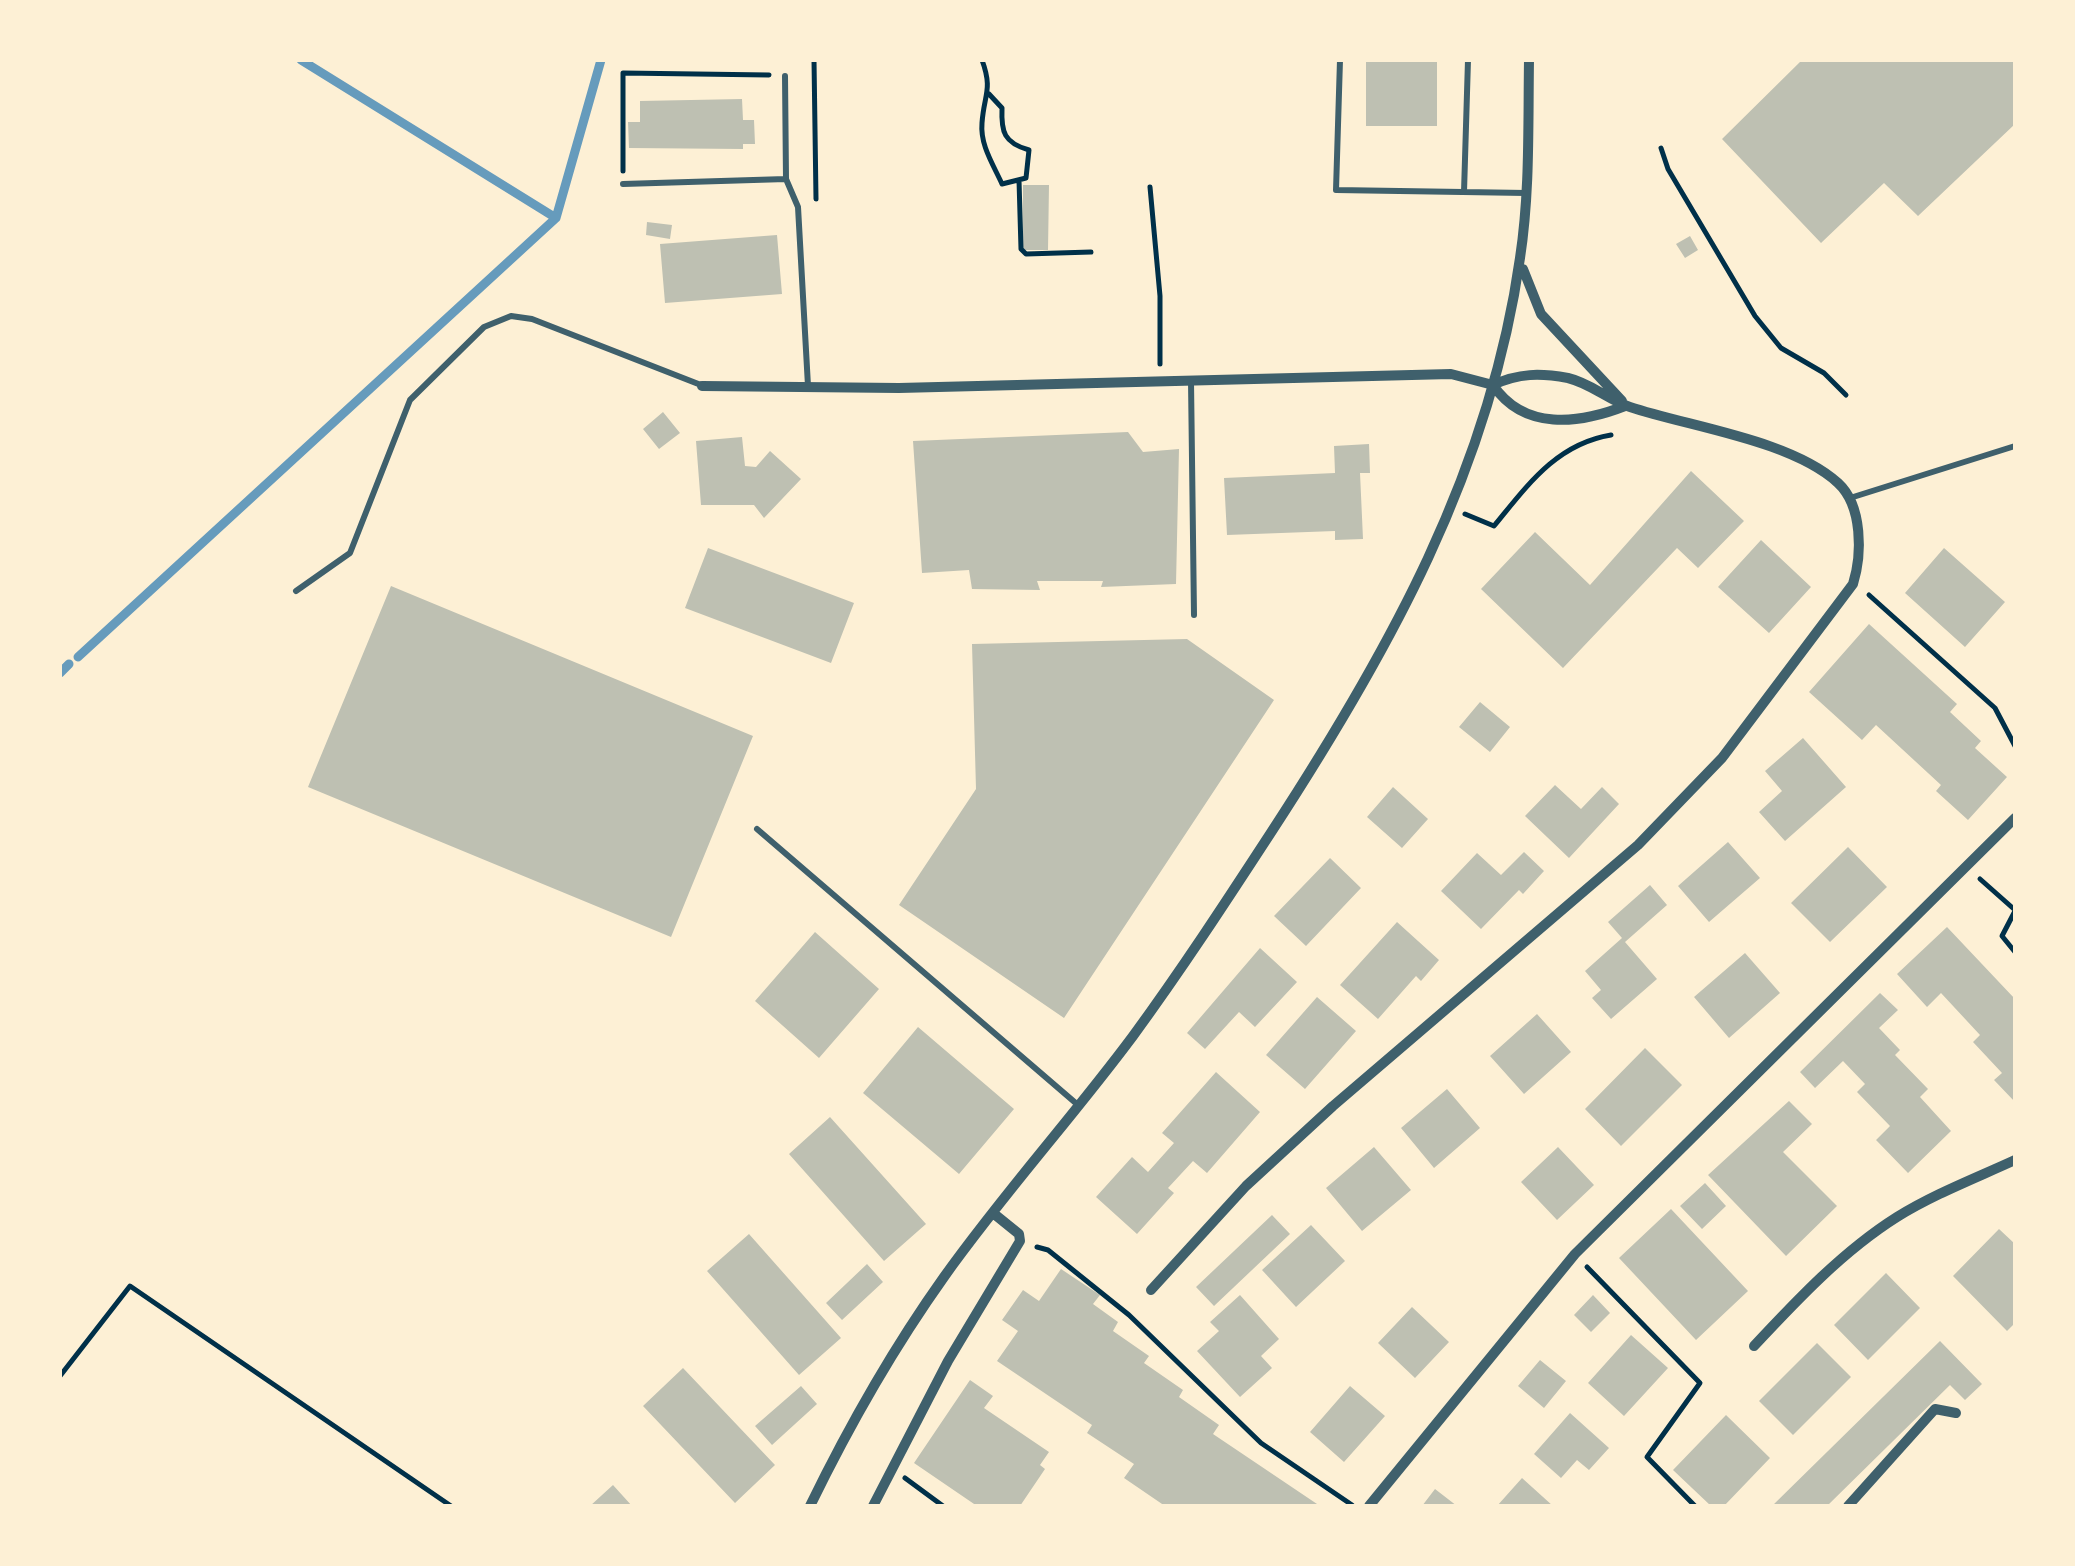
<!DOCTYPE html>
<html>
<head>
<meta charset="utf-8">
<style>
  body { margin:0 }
  #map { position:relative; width:2075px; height:1566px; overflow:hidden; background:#fdf0d5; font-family:Bitter,serif }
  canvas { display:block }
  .frame { position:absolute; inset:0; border:62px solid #fdf0d5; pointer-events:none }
</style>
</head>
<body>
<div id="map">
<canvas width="2075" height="1566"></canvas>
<div class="frame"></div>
</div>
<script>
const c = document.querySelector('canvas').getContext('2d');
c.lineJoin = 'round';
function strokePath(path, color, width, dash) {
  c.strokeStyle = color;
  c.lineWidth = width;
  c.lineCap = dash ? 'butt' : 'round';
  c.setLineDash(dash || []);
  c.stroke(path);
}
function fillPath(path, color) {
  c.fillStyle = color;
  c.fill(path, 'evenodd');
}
strokePath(new Path2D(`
  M301 60 556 218
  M78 657 556 218 601 60
  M60 673 69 664`), '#669bbc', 9);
fillPath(new Path2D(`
  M1366 60H1437V126H1366Z
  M1802 60H2015V124L1918 216 1884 183 1821 243 1722 139Z
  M742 99 743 120H754L755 144H743V149L629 148 628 122H640V101Z
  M1023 185H1049L1048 250H1023Z
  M647 222 672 225 670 239 646 235Z
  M777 235 782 294 665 303 660 244Z
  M1690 236 1698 250 1685 258 1676 244Z
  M663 412 680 433 659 449 643 429Z
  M1128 432 1143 452 1179 449 1176 584 1101 587 1103 581H1037L1040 590 972 589 969 570 922 573 913 441Z
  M742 437 745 466 756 467 770 451 801 479 764 518 754 505H701L696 441Z
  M1369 444 1370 473H1360L1363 539 1335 540V531L1227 535 1224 478 1335 473 1334 446Z
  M1691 471 1744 521 1698 568 1677 548 1563 668 1481 589 1535 532 1590 585Z
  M1761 540 1811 587 1769 633 1718 587Z
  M708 548 854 603 831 663 685 608Z
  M1944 548 2005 602 1965 647 1905 593Z
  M391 586 753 736 671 937 308 787Z
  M1869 624 1957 704 1950 712 1981 741 1975 748 2007 777 1968 820 1936 791 1941 785 1876 725 1862 740 1809 692Z
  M1187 639 1274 700 1064 1018 899 905 976 789 972 644Z
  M1480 702 1510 727 1490 752 1459 727Z
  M1803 738 1846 787 1785 841 1759 812 1782 791 1765 771Z
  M1555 785 1581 809 1602 787 1619 804 1569 858 1525 816Z
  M1393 787 1428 819 1402 848 1367 817Z
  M1728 842 1760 878 1709 922 1678 886Z
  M1848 847 1887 887 1830 942 1791 903Z
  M1524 852 1544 871 1523 894 1519 890 1481 929 1441 891 1477 853 1501 875Z
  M1330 858 1361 888 1306 946 1274 916Z
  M1650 885 1667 905 1625 942 1657 979 1611 1019 1592 998 1601 990 1585 971 1622 938 1608 922Z
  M1397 922 1439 960 1421 981 1416 976 1378 1019 1340 985Z
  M1947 927 2015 999V1102L1994 1080 2002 1073 1973 1042 1980 1035 1941 993 1927 1007 1897 974Z
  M815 932 879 989 819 1058 755 1001Z
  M1260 948 1297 982 1255 1027 1239 1012 1205 1049 1187 1033Z
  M1745 953 1780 993 1729 1038 1694 997Z
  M1880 993 1898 1010 1879 1028 1900 1050 1895 1055 1928 1089 1920 1097 1951 1131 1908 1173 1876 1140 1890 1126 1857 1092 1865 1084 1843 1061 1815 1088 1800 1072Z
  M1317 997 1356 1031 1305 1089 1266 1055Z
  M1537 1014 1571 1052 1524 1094 1490 1056Z
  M918 1027 1014 1109 959 1174 863 1093Z
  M1645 1048 1682 1085 1621 1146 1585 1109Z
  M1216 1072 1260 1112 1207 1173 1193 1161 1168 1188 1174 1193 1137 1234 1096 1197 1132 1157 1148 1172 1174 1143 1162 1133Z
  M1447 1089 1480 1128 1434 1168 1401 1128Z
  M1789 1101 1812 1124 1783 1152 1837 1206 1786 1256 1708 1175Z
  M830 1117 926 1224 884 1261 789 1154Z
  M1374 1147 1411 1190 1362 1231 1326 1188Z
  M1558 1147 1594 1185 1557 1220 1521 1182Z
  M1705 1183 1726 1206 1702 1229 1680 1206Z
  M1671 1209 1748 1291 1696 1340 1619 1258Z
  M1272 1215 1290 1234 1214 1306 1196 1287Z
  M1311 1225 1345 1261 1296 1307 1262 1270Z
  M1999 1229 2015 1244V1323L2007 1331 1953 1276Z
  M749 1234 841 1338 799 1375 707 1271Z
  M867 1264 883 1282 842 1320 826 1303Z
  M1061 1269 1100 1295 1093 1304 1118 1322 1113 1331 1149 1356 1144 1363 1183 1390 1179 1397 1219 1425 1213 1434 1320 1506H1165L1124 1478 1134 1464 1087 1433 1092 1425 997 1361 1018 1331 1002 1320 1023 1290 1039 1301Z
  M1886 1273 1920 1308 1868 1360 1834 1325Z
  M1240 1295 1279 1339 1261 1356 1272 1368 1240 1397 1197 1351 1219 1331 1210 1322Z
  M1593 1295 1610 1313 1591 1332 1574 1315Z
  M1412 1307 1449 1342 1415 1378 1378 1343Z
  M1631 1335 1668 1368 1624 1416 1588 1383Z
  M1940 1341 1982 1384 1965 1400 1950 1385 1827 1506H1772Z
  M1817 1343 1851 1377 1793 1435 1759 1401Z
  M1540 1360 1566 1381 1544 1408 1518 1386Z
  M683 1368 775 1465 735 1503 643 1406Z
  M970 1380 993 1396 984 1408 1049 1452 1040 1465 1045 1469 1020 1506H977L914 1463Z
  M801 1386 817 1404 772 1445 755 1426Z
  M1350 1386 1385 1416 1344 1462 1310 1432Z
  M1570 1413 1609 1448 1589 1470 1577 1460 1561 1478 1534 1454Z
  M1726 1415 1770 1458 1724 1506H1711L1673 1470Z
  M1522 1478 1553 1506H1497Z
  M613 1485 632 1506H590Z
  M1435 1489 1457 1506H1422Z`), '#bec0b2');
strokePath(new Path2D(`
  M814 60 816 199
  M982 60C993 90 984 94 982 123 980 145 993 164 1002 184L1026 178 1029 150C1004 143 1001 132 1002 108L989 94
  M1661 148 1668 169 1755 316 1781 348 1824 373 1846 395
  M623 171V73L769 75
  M1019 180 1021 249 1026 254 1091 252
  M1150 187 1160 296V364
  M1465 514 1494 526C1527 486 1556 444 1611 435
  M1869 595 1995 708 2015 746
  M1980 879 2015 910
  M2015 911 2002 936 2015 952
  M1037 1247 1048 1250 1129 1315 1261 1443 1352 1505
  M1587 1267 1700 1383 1647 1457 1695 1506
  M60 1376 130 1286 451 1506
  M905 1478 943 1506`), '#003049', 5);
strokePath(new Path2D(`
  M1340 60 1336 190 1526 193
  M785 76 786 179 798 207 808 386
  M623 184 786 179
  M1464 192 1468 60
  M1191 381 1194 615
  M1850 498 2015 446
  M296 591 350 553 410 400 484 327 511 316 532 319 701 385
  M757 829 1078 1105`), '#3f606c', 6);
strokePath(new Path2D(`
  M1523 269 1541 314 1622 401
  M1493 385C1524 431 1579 424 1625 406
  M702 386 899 388 1451 374 1493 385
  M1151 1290 1246 1186 1333 1106 1638 845 1722 758 1853 584C1862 555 1863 506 1838 483 1791 440 1690 427 1630 407 1609 400 1590 383 1568 378 1540 373 1519 373 1493 385
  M1754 1346C1797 1300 1843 1251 1897 1217 1934 1194 1976 1178 2015 1160
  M810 1506C849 1426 892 1350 944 1277 1003 1194 1072 1118 1133 1036 1182 969 1227 900 1272 831 1388 653 1490 471 1520 258 1530 193 1528 126 1529 60
  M873 1506 948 1361 1020 1241 1019 1234 993 1213
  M1369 1506 1575 1254 2015 818
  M1848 1506 1935 1409 1956 1413`), '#3f606c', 10);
</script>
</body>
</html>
